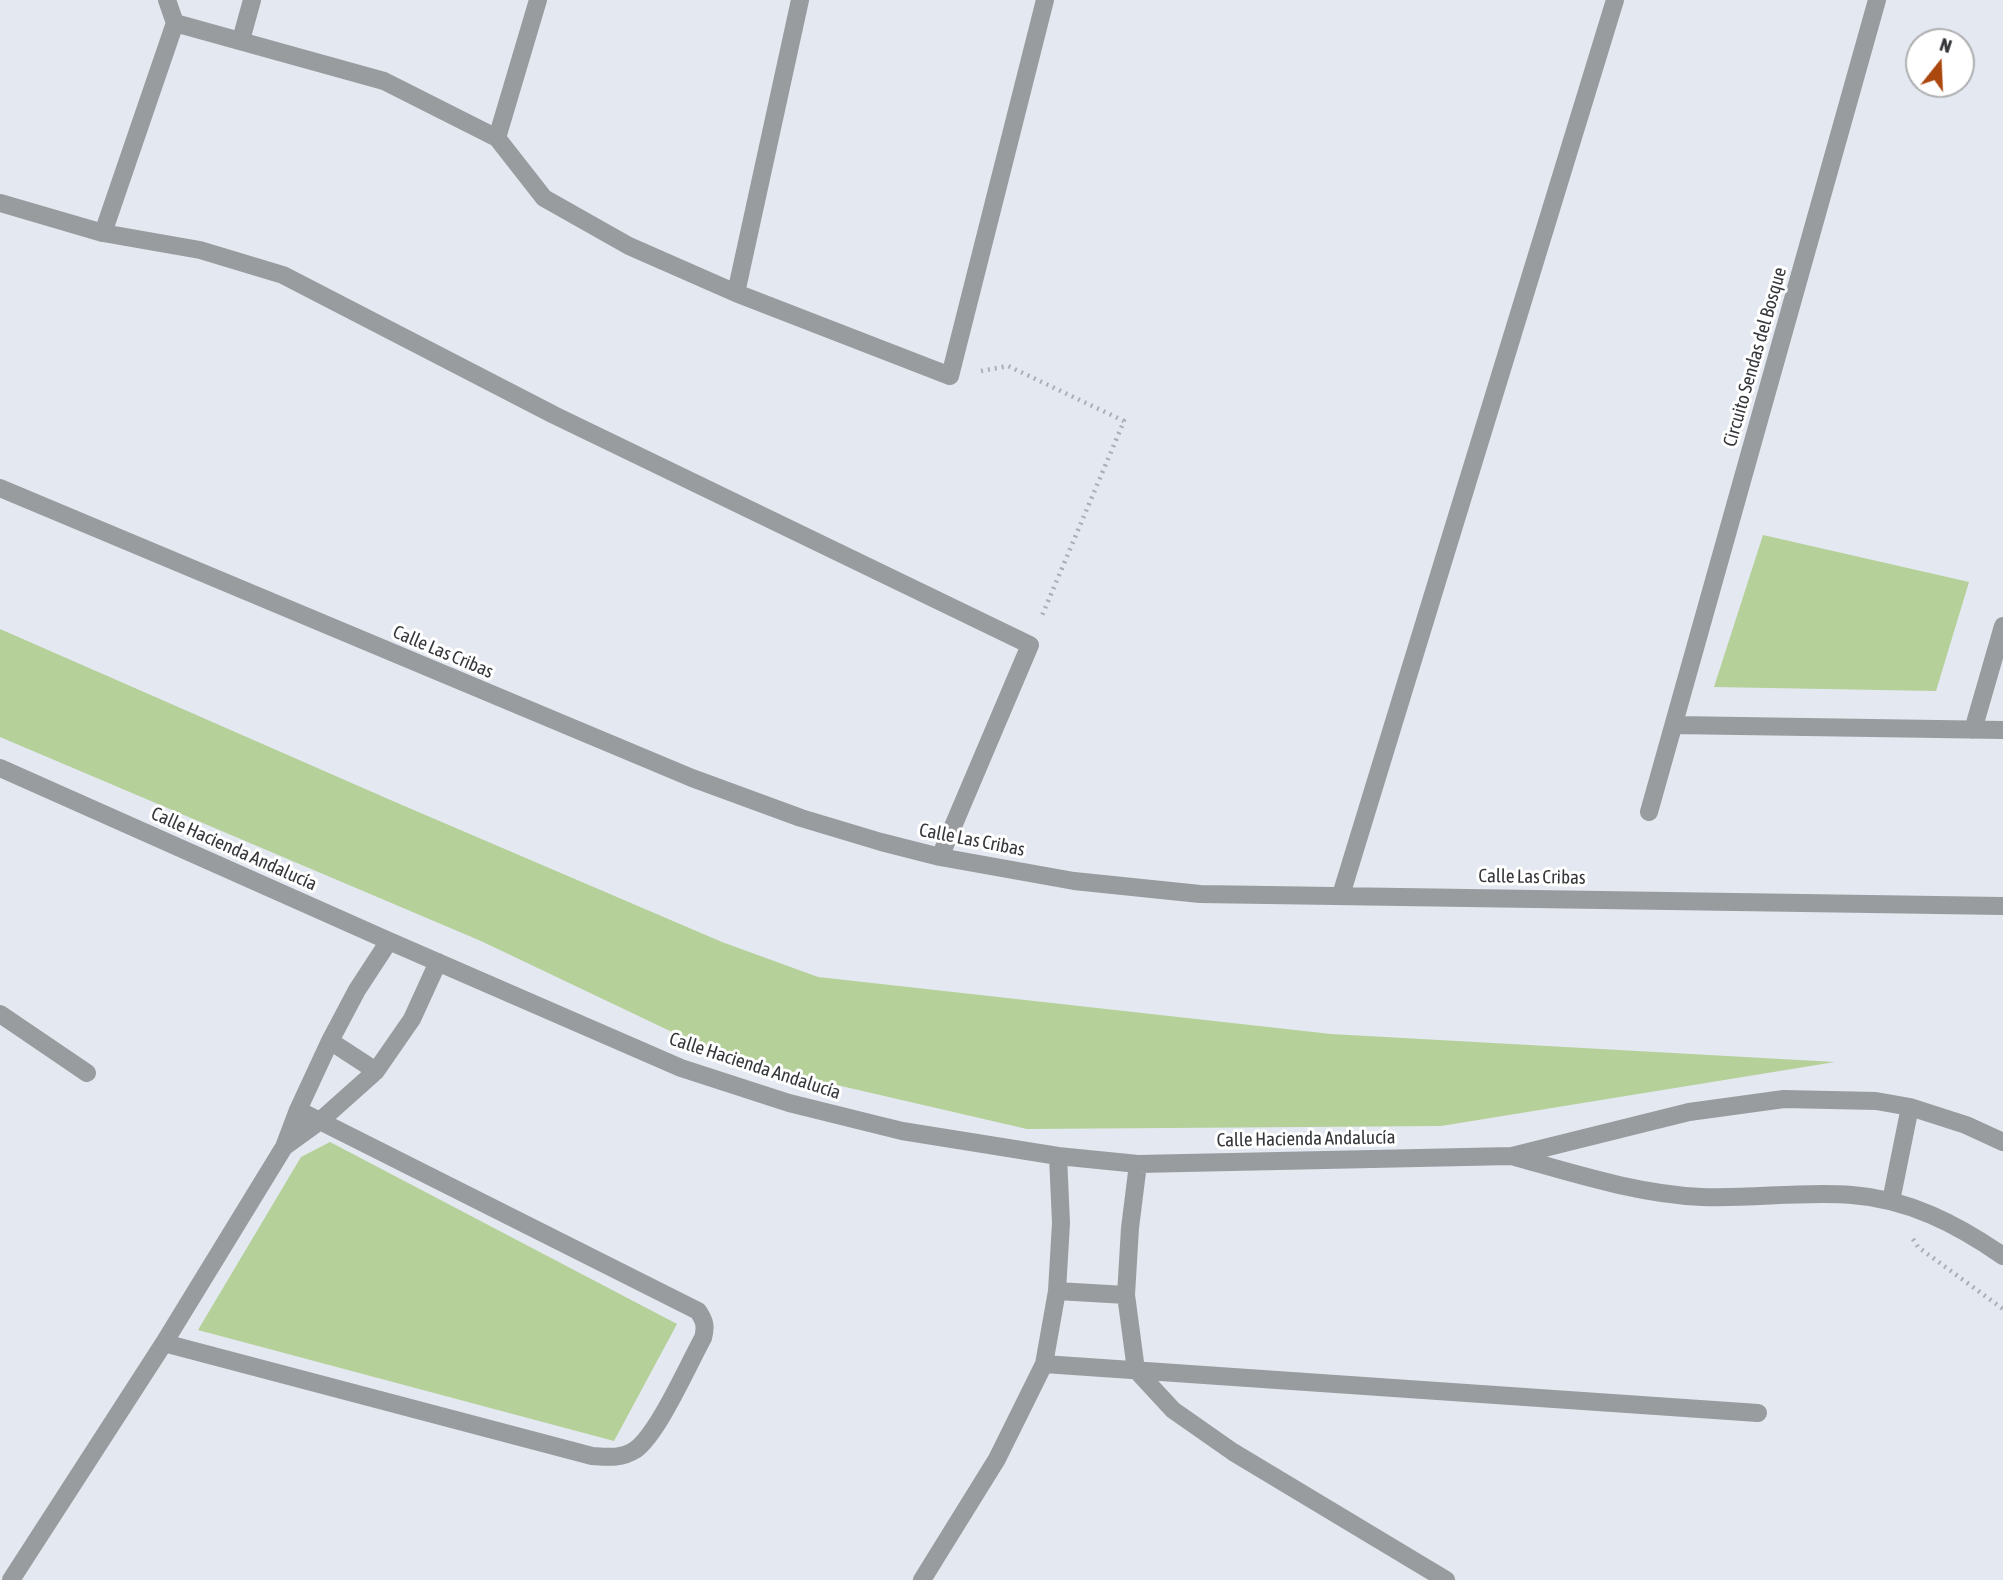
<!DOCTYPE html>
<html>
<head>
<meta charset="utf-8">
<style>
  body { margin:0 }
  #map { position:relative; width:2003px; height:1580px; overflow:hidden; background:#e3e8f1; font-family:"Asap Condensed",sans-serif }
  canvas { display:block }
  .north { position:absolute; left:1905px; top:28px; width:70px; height:70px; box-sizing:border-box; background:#fff; border:2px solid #aeafb0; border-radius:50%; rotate:18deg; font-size:19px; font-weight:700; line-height:28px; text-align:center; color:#35373a }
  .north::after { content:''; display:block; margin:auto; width:24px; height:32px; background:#ab4810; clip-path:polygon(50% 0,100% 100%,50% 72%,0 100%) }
</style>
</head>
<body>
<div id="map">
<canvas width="2003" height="1580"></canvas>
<div class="north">N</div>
</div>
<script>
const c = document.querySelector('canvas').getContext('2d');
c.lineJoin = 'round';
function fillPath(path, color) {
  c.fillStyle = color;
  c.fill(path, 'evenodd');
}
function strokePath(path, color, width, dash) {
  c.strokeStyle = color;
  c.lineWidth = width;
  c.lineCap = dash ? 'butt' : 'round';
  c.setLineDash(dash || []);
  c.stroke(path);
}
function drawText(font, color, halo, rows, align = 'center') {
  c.font = font + ' "Asap Condensed",sans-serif';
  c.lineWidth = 6;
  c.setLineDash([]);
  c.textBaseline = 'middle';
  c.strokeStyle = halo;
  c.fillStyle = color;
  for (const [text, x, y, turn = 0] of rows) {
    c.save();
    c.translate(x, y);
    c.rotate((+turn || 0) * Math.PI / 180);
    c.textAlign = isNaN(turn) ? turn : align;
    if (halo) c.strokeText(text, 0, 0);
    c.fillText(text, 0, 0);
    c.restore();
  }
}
fillPath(new Path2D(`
  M1763 535 1969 582 1936 691 1714 687Z
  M0 629 395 802 722 942 818 977 1331 1034 1835 1062 1441 1126 1027 1129 733 1061 481 941 0 737Z
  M330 1142 677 1324 614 1441 198 1330 301 1157Z`), '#b5d098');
strokePath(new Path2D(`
  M981 371 1008 366 1124 421 1041 618
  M1913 1239 1918 1247 2003 1309`), '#aaaeb5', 4.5, [2, 5]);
strokePath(new Path2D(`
  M167 0 175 23 384 81 497 138 544 198 629 246 736 293 950 376 1045 0
  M241 40 252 0
  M497 138 538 0
  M0 203 103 233 200 250 283 275 554 415 1030 645 940 857
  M103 233 175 23
  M736 293 800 0
  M0 488 692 778 801 818 881 842 940 857 1074 881 1200 894 2003 906
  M1674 725 2003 730
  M1973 730 2003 626
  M0 768 389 941 681 1068 789 1103 902 1131 1058 1156 1138 1164 1512 1156 1689 1112 1784 1099 1876 1101 1910 1107 1966 1125 2003 1142
  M1649 812 1877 0
  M1341 895 1615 0
  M0 1014 87 1073
  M330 1041 376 1071
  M284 1147 320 1121 376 1071 412 1019 438 962
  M1515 1157C1576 1174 1638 1194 1702 1197 1752 1199 1802 1191 1852 1195 1908 1199 1957 1224 2003 1256
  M1138 1164 1130 1228 1126 1295 1136 1370 1173 1410 1233 1452 1446 1580
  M1891 1201 1910 1107
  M1057 1291 1126 1295
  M164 1343 592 1456C607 1457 621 1459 635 1450 658 1434 688 1365 703 1338 706 1327 705 1321 698 1311L298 1110
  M1044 1364 1057 1291 1061 1223 1058 1156
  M11 1580 164 1343 284 1147 298 1110 330 1041 357 990 389 941
  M922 1580 997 1459 1044 1364 1758 1413`), '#989c9e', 18);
drawText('19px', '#35373a', '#fff', [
  ["Circuito Sendas del Bosque",1755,357,-74],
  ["Calle Las Cribas",443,652,23],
  ["Calle Las Cribas",972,840,11],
  ["Calle Hacienda Andalucía",234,849,24],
  ["Calle Las Cribas",1532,877,1],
  ["Calle Hacienda Andalucía",755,1066,18],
  ["Calle Hacienda Andalucía",1306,1139,-1]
]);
</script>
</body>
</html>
